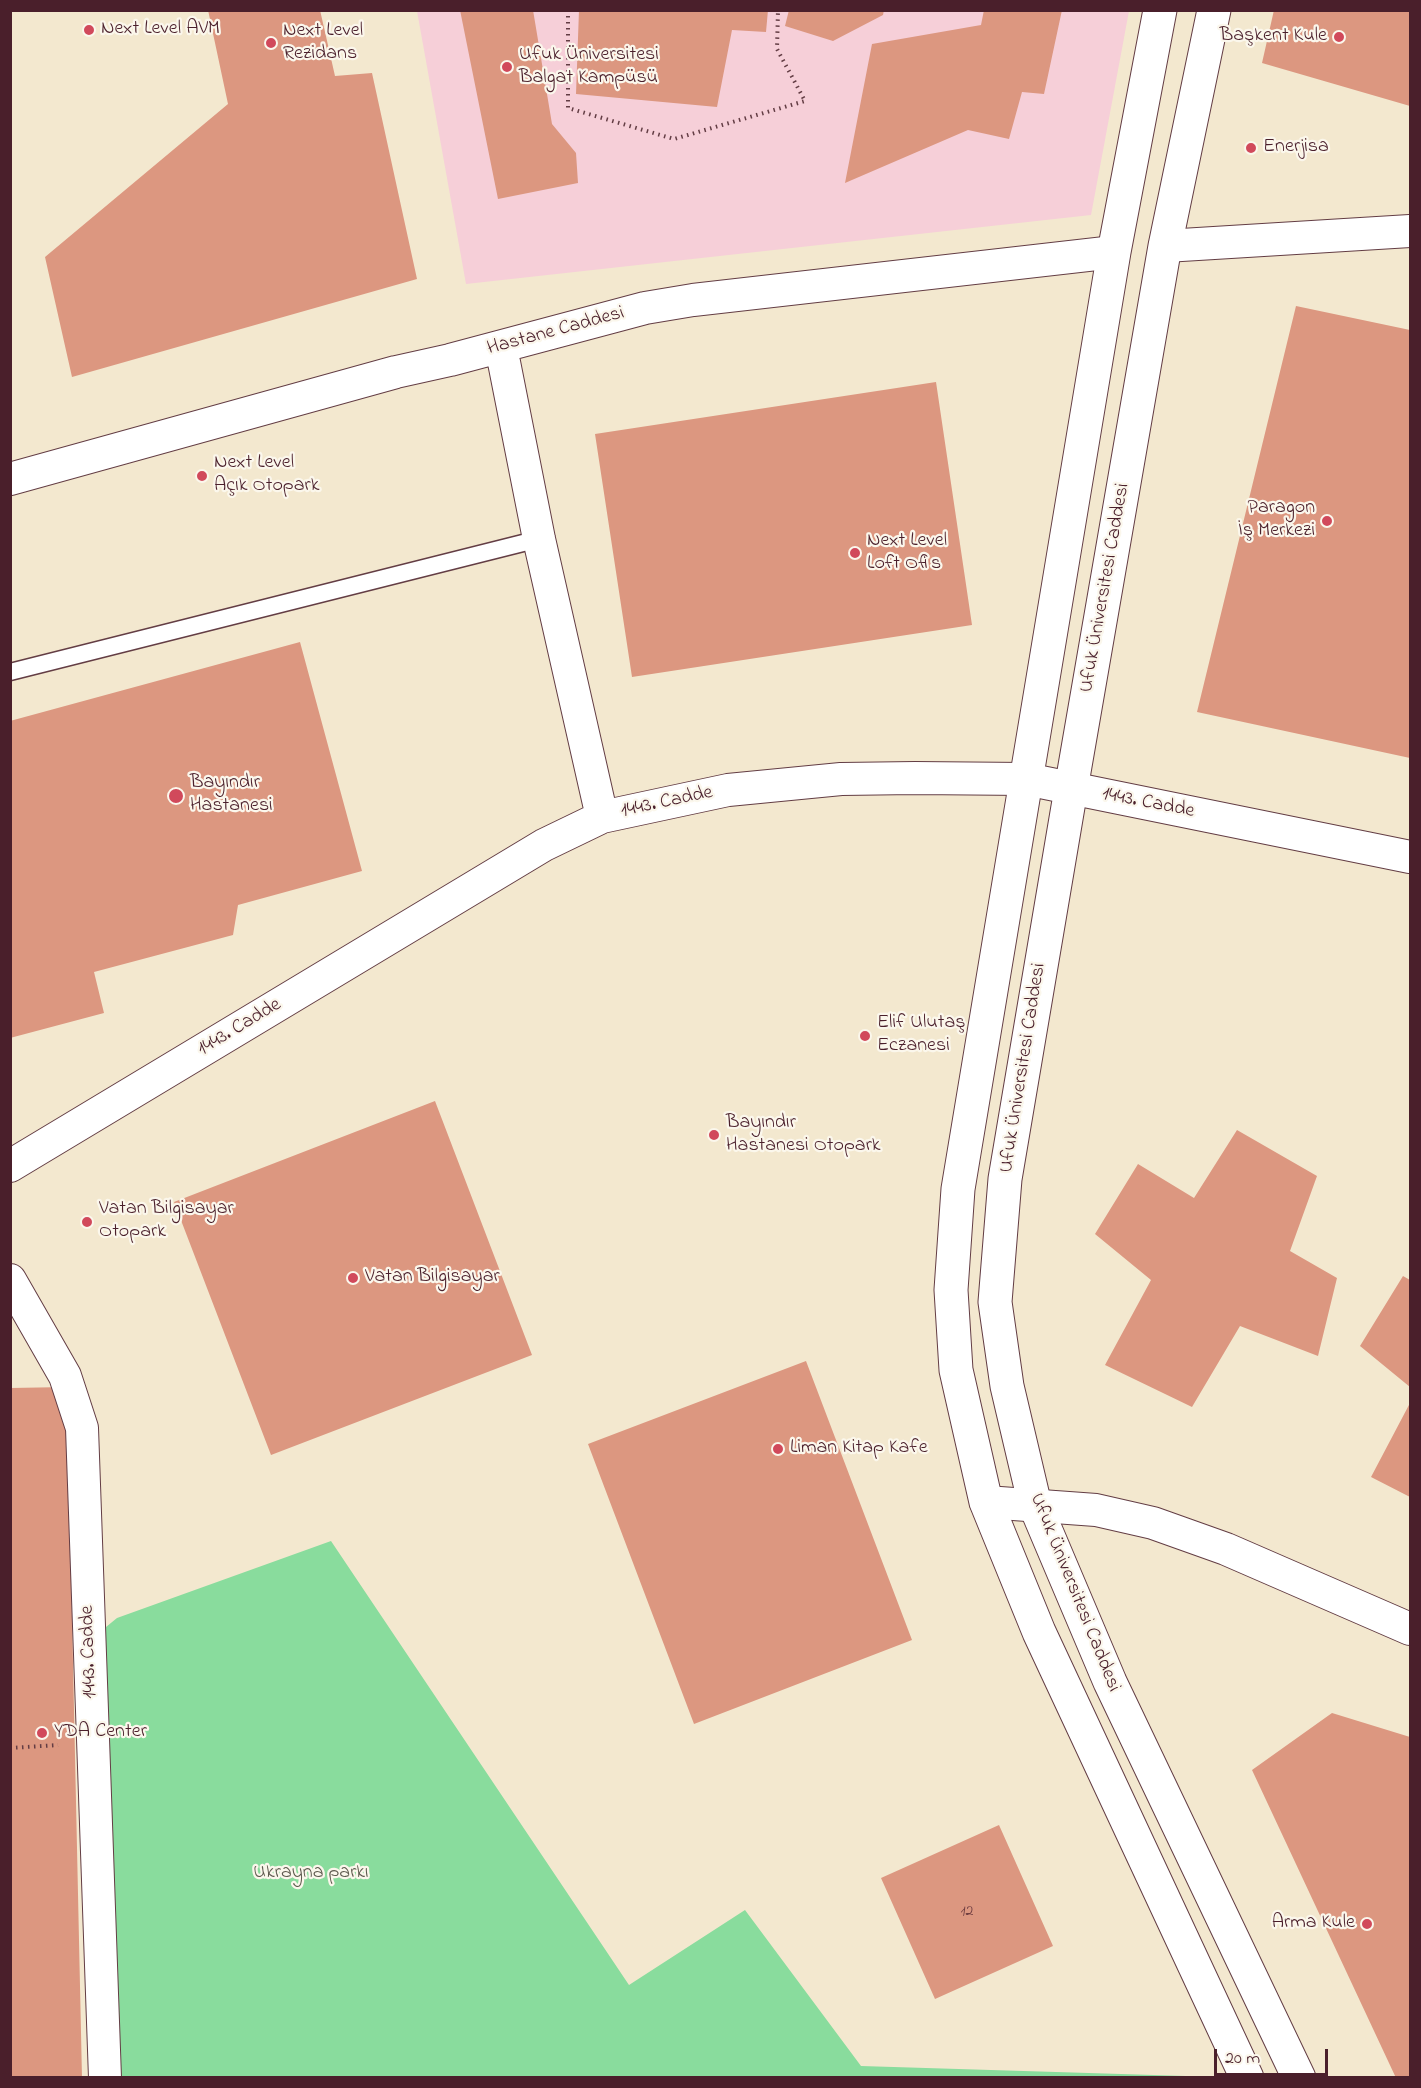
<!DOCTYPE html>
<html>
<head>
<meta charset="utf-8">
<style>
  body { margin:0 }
  #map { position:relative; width:1421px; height:2088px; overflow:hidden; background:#f3e8cf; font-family:"Indie Flower",sans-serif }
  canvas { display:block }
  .frame { position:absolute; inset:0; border:12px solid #4a1f2b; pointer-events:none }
  .scale { position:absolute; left:1214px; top:2049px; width:114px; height:27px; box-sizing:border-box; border:3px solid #4a1f2b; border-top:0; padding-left:8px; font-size:18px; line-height:21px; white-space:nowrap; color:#4a1f2b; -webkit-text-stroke:4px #fbf7ec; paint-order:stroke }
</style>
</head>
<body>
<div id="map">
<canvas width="1421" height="2088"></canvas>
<div class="frame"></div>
<div class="scale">20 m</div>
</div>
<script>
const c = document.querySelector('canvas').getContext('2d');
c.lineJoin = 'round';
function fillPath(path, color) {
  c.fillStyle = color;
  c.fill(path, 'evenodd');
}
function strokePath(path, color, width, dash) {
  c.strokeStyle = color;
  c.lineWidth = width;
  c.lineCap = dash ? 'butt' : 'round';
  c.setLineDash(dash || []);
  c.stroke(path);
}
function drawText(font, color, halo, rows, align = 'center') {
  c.font = font + ' "Indie Flower",sans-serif';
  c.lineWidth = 4.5;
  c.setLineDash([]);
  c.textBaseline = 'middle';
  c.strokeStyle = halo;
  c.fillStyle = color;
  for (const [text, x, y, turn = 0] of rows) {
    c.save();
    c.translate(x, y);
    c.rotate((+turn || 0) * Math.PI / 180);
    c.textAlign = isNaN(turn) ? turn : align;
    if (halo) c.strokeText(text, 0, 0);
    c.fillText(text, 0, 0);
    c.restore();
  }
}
fillPath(new Path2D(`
  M417 11H1129L1091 215 466 284Z`), '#f6cfd8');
fillPath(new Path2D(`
  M331 1541 629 1985 745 1910 861 2066 1186 2076 1187 2077H113L102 1640 106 1627 117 1618Z`), '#89dc9d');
fillPath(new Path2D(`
  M208 10H320L335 76 372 73 417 279 72 377 45 257 228 104Z
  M460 10H533L552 124 576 153 578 183 498 199Z
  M579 10H768L766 32 732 30 717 107 576 94Z
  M789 10H884L883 15 833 41 785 26Z
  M984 10H1062L1044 94 1022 92 1009 139 968 130 845 183 872 44 981 25Z
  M1274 10H1410V106L1262 63Z
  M1296 306 1410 330V758L1197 712Z
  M936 382 972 625 632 677 595 434Z
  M300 642 362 871 238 905 233 935 94 972 104 1013 10 1038V721Z
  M435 1101 532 1355 271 1455 174 1202Z
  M1237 1130 1317 1176 1290 1251 1337 1278 1318 1356 1240 1326 1192 1407 1105 1365 1151 1280 1095 1234 1138 1164 1194 1198Z
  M1403 1276 1410 1280V1387L1360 1346Z
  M806 1361 912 1640 694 1724 588 1444Z
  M67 1387 82 2078H10V1388Z
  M1410 1403V1497L1371 1477Z
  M1332 1713 1410 1737V2078H1396L1252 1770Z
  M999 1825 1053 1946 935 1999 881 1878Z`), '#dc9780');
const lane = new Path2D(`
  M10 672 539 539`);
const street = new Path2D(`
  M1165 246 1410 231
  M501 347 539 539 602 817
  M10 479 396 372 450 360 645 308 693 300 1114 252
  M10 1166 544 845 602 817 728 790 841 779 915 778 1026 779 1410 857
  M10 1280 65 1376 82 1428 105 2078
  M986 1502 1096 1510 1153 1523 1226 1549 1410 1629`);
const secondary = new Path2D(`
  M1160 10 1114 252 958 1189 951 1290 956 1370 986 1502 1039 1632 1247 2078
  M1214 10 1165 246 1071 789 1005 1179 995 1302 1007 1386 1035 1505 1110 1682 1299 2078`);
strokePath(lane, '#633d44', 19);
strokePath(street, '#633d44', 34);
strokePath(secondary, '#633d44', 35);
strokePath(new Path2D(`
  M568 10V108L674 139 805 101 777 49 778 10
  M10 1748 58 1745`), '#633d44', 4, [1.5, 4.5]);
strokePath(lane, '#fff', 16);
strokePath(street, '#fff', 32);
strokePath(secondary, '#fff', 33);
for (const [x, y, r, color] of [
  [89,30,6,"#d1495b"],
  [1339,37,6,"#d1495b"],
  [271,43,6,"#d1495b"],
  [507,67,6,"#d1495b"],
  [1251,148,6,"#d1495b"],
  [202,476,6,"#d1495b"],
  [1327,521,6,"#d1495b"],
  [855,553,6,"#d1495b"],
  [176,796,8,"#d1495b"],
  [865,1036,6,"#d1495b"],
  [714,1135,6,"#d1495b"],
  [87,1222,6,"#d1495b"],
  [353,1278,6,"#d1495b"],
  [778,1449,6,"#d1495b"],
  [42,1733,6,"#d1495b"],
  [1367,1924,6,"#d1495b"]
]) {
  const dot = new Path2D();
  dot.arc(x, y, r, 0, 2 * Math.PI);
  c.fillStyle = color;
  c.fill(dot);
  strokePath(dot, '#fbf7ec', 2);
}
drawText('16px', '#6e3d40', null, [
  ["12",967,1912]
]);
drawText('20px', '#4a1f2b', '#fbf7ec', [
  ["Next Level AVM",101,30],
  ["Next Level",283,32],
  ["Rezidans",283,55],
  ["Başkent Kule",1327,37,"right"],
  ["Ufuk Üniversitesi",519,56],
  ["Balgat Kampüsü",519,79],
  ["Enerjisa",1263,148],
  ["Next Level",214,464],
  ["Açık Otopark",214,487],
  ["Paragon",1315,509,"right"],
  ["İş Merkezi",1315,532,"right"],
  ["Next Level",867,542],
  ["Loft Ofis",867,565],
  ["Bayındır",190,784],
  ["Hastanesi",190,807],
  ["Elif Ulutaş",877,1024],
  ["Eczanesi",877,1047],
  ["Bayındır",726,1124],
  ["Hastanesi Otopark",726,1147],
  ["Vatan Bilgisayar",99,1210],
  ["Otopark",99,1233],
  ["Vatan Bilgisayar",365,1278],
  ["Liman Kitap Kafe",790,1449],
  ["YDA Center",54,1733],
  ["Arma Kule",1355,1924,"right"]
], 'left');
drawText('20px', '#4a1f2b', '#fbf7ec', [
  ["Hastane Caddesi",556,332,-15],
  ["Ufuk Üniversitesi Caddesi",1106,588,-80],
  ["1443. Cadde",667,803,-12],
  ["1443. Cadde",1148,804,11],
  ["1443. Cadde",240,1028,-31],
  ["Ufuk Üniversitesi Caddesi",1024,1068,-81],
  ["Ufuk Üniversitesi Caddesi",1074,1593,68],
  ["1443. Cadde",90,1652,-92]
]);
drawText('20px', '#5d584d', '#fbf7ec', [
  ["Ukrayna parkı",311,1874]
]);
</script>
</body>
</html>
